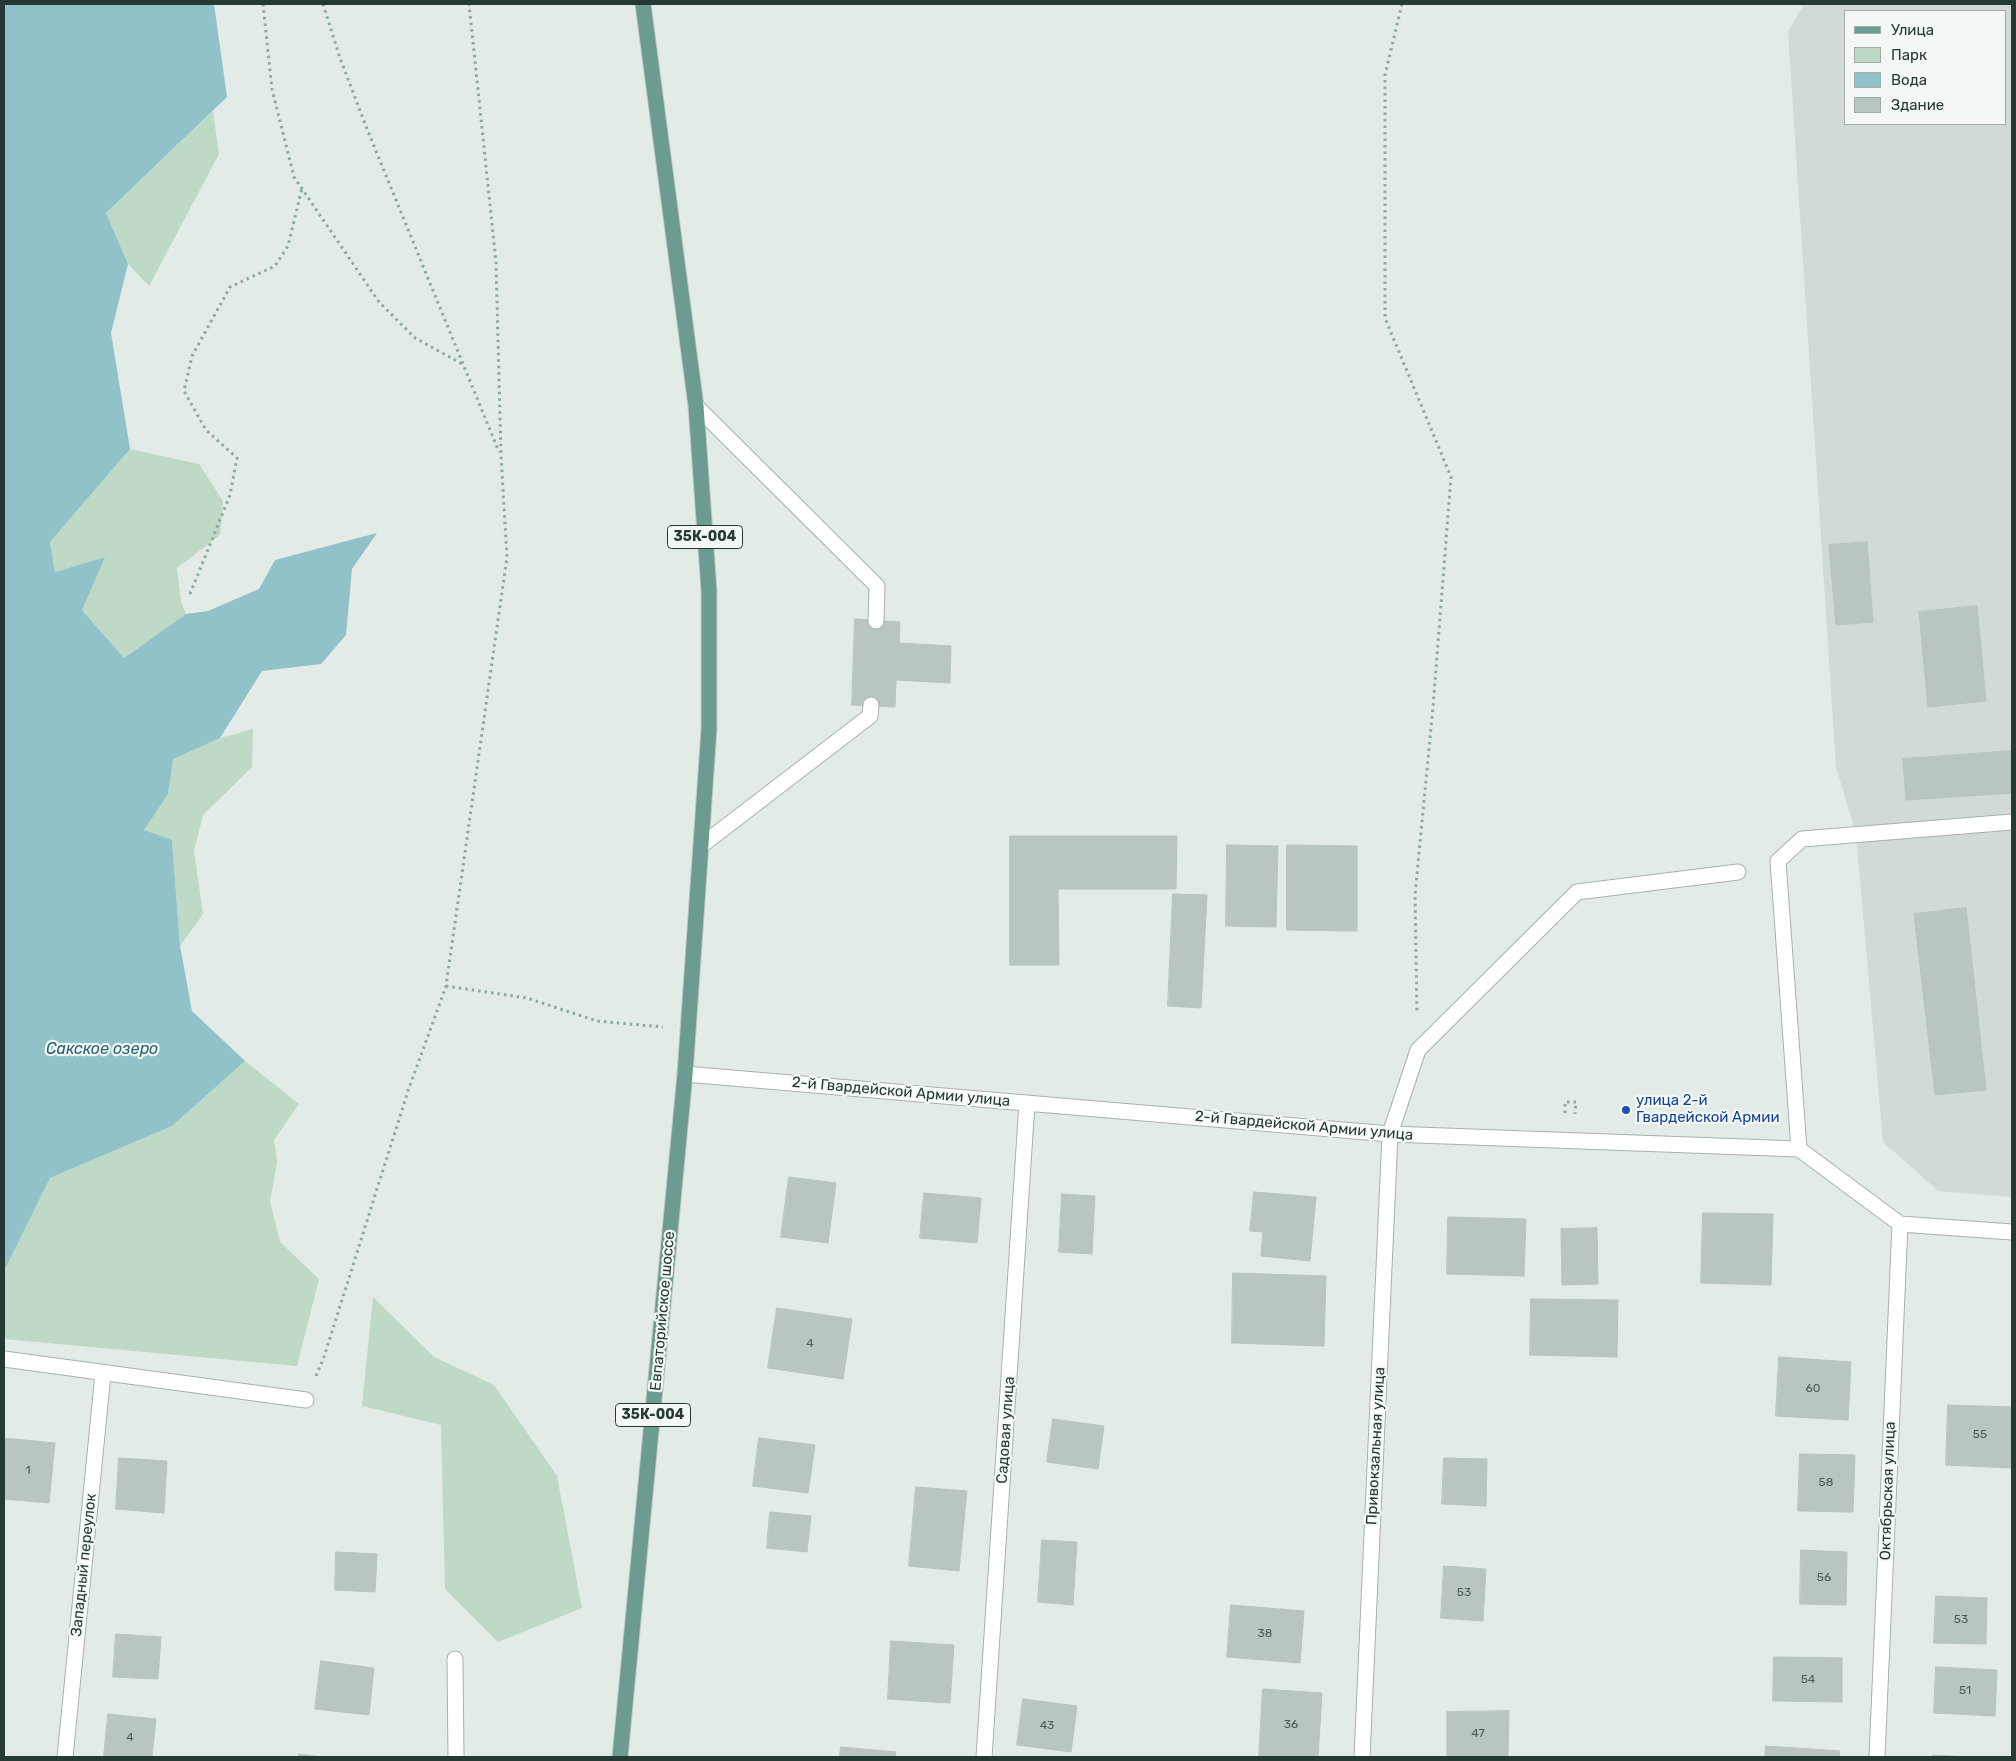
<!DOCTYPE html>
<html>
<head>
<meta charset="utf-8">
<style>
  body { margin:0 }
  #map { position:relative; width:2016px; height:1761px; overflow:hidden; background:#e3ebe7; font-family:Rubik,sans-serif }
  canvas { display:block }
  .frame { position:absolute; inset:0; border:5px solid #253a34; pointer-events:none }
  .legend { position:absolute; left:1844px; top:10px; width:162px; height:115px; box-sizing:border-box; background:#f3f8f5; border:1px solid #a1aca8; margin:0; padding:6px 9px; list-style:none; font-size:15px; color:#253a34 }
  .legend li { display:flex; align-items:center; gap:10px; height:25px }
  .legend b { width:25px; border:1px solid #a1aca8 }
</style>
</head>
<body>
<div id="map">
<canvas width="2016" height="1761"></canvas>
<div class="frame"></div>
<ul class="legend">
<li><b style="height:6px;background:#6c9b8f"></b>Улица</li>
<li><b style="height:14px;background:#bed9c6"></b>Парк</li>
<li><b style="height:14px;background:#91c1c9"></b>Вода</li>
<li><b style="height:14px;background:#b8c5c0"></b>Здание</li>
</ul>
</div>
<script>
const c = document.querySelector('canvas').getContext('2d');
c.lineJoin = 'round';
function fillPath(path, color) {
  c.fillStyle = color;
  c.fill(path, 'evenodd');
}
function strokePath(path, color, width, dash) {
  c.strokeStyle = color;
  c.lineWidth = width;
  c.lineCap = dash ? 'butt' : 'round';
  c.setLineDash(dash || []);
  c.stroke(path);
}
function drawText(font, color, halo, rows, align = 'center') {
  c.font = font + ' Rubik,sans-serif';
  c.lineWidth = 4.5;
  c.setLineDash([]);
  c.textBaseline = 'middle';
  c.strokeStyle = halo;
  c.fillStyle = color;
  for (const [text, x, y, turn = 0] of rows) {
    c.save();
    c.translate(x, y);
    c.rotate((+turn || 0) * Math.PI / 180);
    c.textAlign = isNaN(turn) ? turn : align;
    if (halo) c.strokeText(text, 0, 0);
    c.fillText(text, 0, 0);
    c.restore();
  }
}
fillPath(new Path2D(`
  M1804 4H2012V1197L1938 1191 1883 1142 1856 834 1836 767 1788 32ZM1845 11H2005V124H1845Z`), '#d1dad6');
fillPath(new Path2D(`
  M213 111 219 154 149 286 128 264 106 213Z
  M130 449 199 464 223 501 220 535 177 568 181 602 186 614 124 658 82 610 104 557 55 572 50 542Z
  M253 729 252 767 203 815 194 851 203 914 180 946 172 840 143 830 168 794 173 758 220 738Z
  M245 1061 299 1104 274 1140 277 1162 270 1202 280 1242 319 1279 297 1366 4 1339V1271L50 1178 172 1126Z
  M373 1297 434 1357 494 1385 557 1476 582 1608 498 1642 445 1589 441 1425 362 1406Z`), '#bed9c6');
fillPath(new Path2D(`
  M4 4H214L227 97 106 213 128 264 111 333 130 449 50 542 55 572 105 557 82 610 124 658 186 614 208 611 259 589 275 560 377 533 352 569 346 635 321 664 262 671 220 738 173 759 168 794 144 830 172 840 180 946 192 1011 245 1061 172 1126 50 1178 4 1271Z`), '#91c1c9');
const building = new Path2D(`
  M1867 542 1873 622 1836 625 1829 545Z
  M1977 606 1986 701 1928 707 1919 612Z
  M855 619 900 622 899 643 951 646 950 683 896 680 895 707 852 705Z
  M2012 751V793L1906 800 1903 759Z
  M1010 836H1177L1176 889H1058L1059 965H1010Z
  M1227 845 1278 846 1276 927 1226 926Z
  M1287 845 1357 846V931L1287 930Z
  M1173 894 1207 895 1201 1008 1168 1006Z
  M1966 908 1986 1090 1935 1095 1914 914Z
  M789 1177 836 1183 828 1243 781 1237Z
  M1254 1192 1316 1197 1310 1261 1261 1256 1263 1232 1250 1231Z
  M924 1193 981 1198 977 1243 920 1238Z
  M1062 1194 1095 1196 1092 1254 1059 1252Z
  M1703 1213 1773 1214 1771 1285 1701 1283Z
  M1448 1217 1526 1219 1524 1276 1447 1274Z
  M1597 1228 1598 1284 1562 1285 1561 1229Z
  M1233 1273 1326 1276 1324 1346 1232 1343Z
  M1531 1299 1618 1300 1617 1357 1530 1355Z
  M777 1308 852 1319 843 1379 768 1368Z
  M1779 1357 1851 1362 1848 1420 1776 1416Z
  M1948 1405 2012 1407V1468L1946 1465Z
  M1053 1419 1104 1426 1098 1469 1047 1462Z
  M4 1438 55 1443 49 1503 4 1499Z
  M759 1438 815 1445 808 1493 753 1486Z
  M1800 1454 1855 1455 1853 1512 1798 1511Z
  M119 1458 167 1461 164 1513 116 1509Z
  M1444 1458 1487 1459 1486 1506 1442 1504Z
  M916 1487 967 1491 959 1571 909 1566Z
  M770 1512 811 1516 807 1552 767 1548Z
  M1042 1540 1077 1542 1073 1605 1038 1602Z
  M1801 1550 1847 1552 1846 1605 1800 1604Z
  M336 1552 377 1554 375 1592 335 1590Z
  M1444 1566 1486 1569 1483 1621 1441 1618Z
  M1936 1596 1987 1598 1986 1644 1934 1643Z
  M1231 1605 1304 1611 1300 1663 1227 1657Z
  M116 1634 161 1637 158 1679 113 1677Z
  M891 1641 954 1645 950 1703 888 1699Z
  M1774 1657 1842 1658V1702L1773 1701Z
  M321 1661 374 1668 369 1715 315 1709Z
  M1936 1667 1997 1670 1995 1716 1934 1713Z
  M1263 1689 1322 1693 1318 1757H1259Z
  M1023 1699 1077 1706 1071 1752 1017 1745Z
  M1509 1711 1508 1757H1447V1712Z
  M108 1714 156 1719 152 1757H104Z
  M1766 1746 1840 1751 1839 1757H1765Z
  M841 1747 896 1752 895 1757H840Z
  M299 1754 321 1757H299Z
  M1933 1755 1970 1757H1933Z`);
fillPath(building, '#b8c5c0');
strokePath(building, '#b6c4be', 1);
const service = new Path2D(`
  M696 406 877 586 876 621
  M702 845 870 716 871 705
  M1390 1134 1418 1050 1577 892 1738 872
  M1799 1149 1778 861 1802 839 2012 822`);
const minor = new Path2D(`
  M685 1074 1390 1134 1799 1149 1900 1224
  M1900 1224 2012 1232
  M4 1359 306 1400
  M455 1659 456 1757
  M65 1757 103 1374
  M984 1757 1027 1103
  M1362 1757 1390 1134
  M1877 1757 1900 1224`);
const primary = new Path2D(`
  M620 1757 685 1074 709 729V591L696 406 643 4`);
strokePath(service, '#a6b2ae', 17);
strokePath(minor, '#a6b2ae', 17);
strokePath(primary, '#c2c8c6', 17);
strokePath(new Path2D(`
  M263 4 272 89 294 177 379 302 415 338 464 365
  M323 4 340 58 367 129 499 452
  M1402 4 1385 75V318L1451 477 1433 707 1415 895 1417 1014
  M190 594 230 495 237 458 206 430 184 391 192 356 230 287 275 266 288 246 302 188
  M446 986 527 998 597 1021 663 1027
  M1565 1113V1102H1576L1575 1114
  M316 1376 324 1357 408 1091 446 986 507 557 501 456 496 262 469 4`), '#87ab9f', 3, [2.5, 4]);
strokePath(service, '#fff', 15);
strokePath(minor, '#fff', 15);
strokePath(primary, '#6c9b8f', 15);
for (const [x, y, r, color] of [
  [1626,1110,5,"#1a4fb4"]
]) {
  const dot = new Path2D();
  dot.arc(x, y, r, 0, 2 * Math.PI);
  c.fillStyle = color;
  c.fill(dot);
  strokePath(dot, '#f3f8f5', 2);
}
drawText('12px', '#4a5d57', null, [
  ["4",810,1344],
  ["60",1813,1389],
  ["55",1980,1435],
  ["1",28,1471],
  ["58",1826,1483],
  ["56",1824,1578],
  ["53",1464,1593],
  ["53",1961,1620],
  ["38",1265,1634],
  ["54",1808,1680],
  ["51",1965,1691],
  ["36",1291,1725],
  ["43",1047,1726],
  ["47",1478,1734],
  ["4",130,1738]
]);
for (const [x, y, w] of [
  [705,537,75],
  [653,1415,75]
]) {
  const box = new Path2D();
  box.roundRect(x - w / 2, y - 11.5, w, 23, 4);
  c.fillStyle = '#f3f8f5';
  c.fill(box);
  strokePath(box, '#253a34', 1);
}
drawText('bold 14px', '#253a34', null, [
  ["35К-004",705,537],
  ["35К-004",653,1415]
]);
drawText('15px', '#253a34', '#f3f8f5', [
  ["2-й Гвардейской Армии улица",901,1092,5],
  ["2-й Гвардейской Армии улица",1304,1126,5],
  ["Евпаторийское шоссе",663,1311,-85],
  ["Садовая улица",1006,1430,-86],
  ["Привокзальная улица",1376,1446,-87],
  ["Октябрьская улица",1888,1491,-88],
  ["Западный переулок",84,1565,-84]
]);
drawText('15px', '#164399', '#f3f8f5', [
  ["улица 2-й",1636,1101],
  ["Гвардейской Армии",1636,1118]
], 'left');
drawText('italic 16px', '#26626f', '#f3f8f5', [
  ["Сакское озеро",102,1049]
]);
</script>
</body>
</html>
